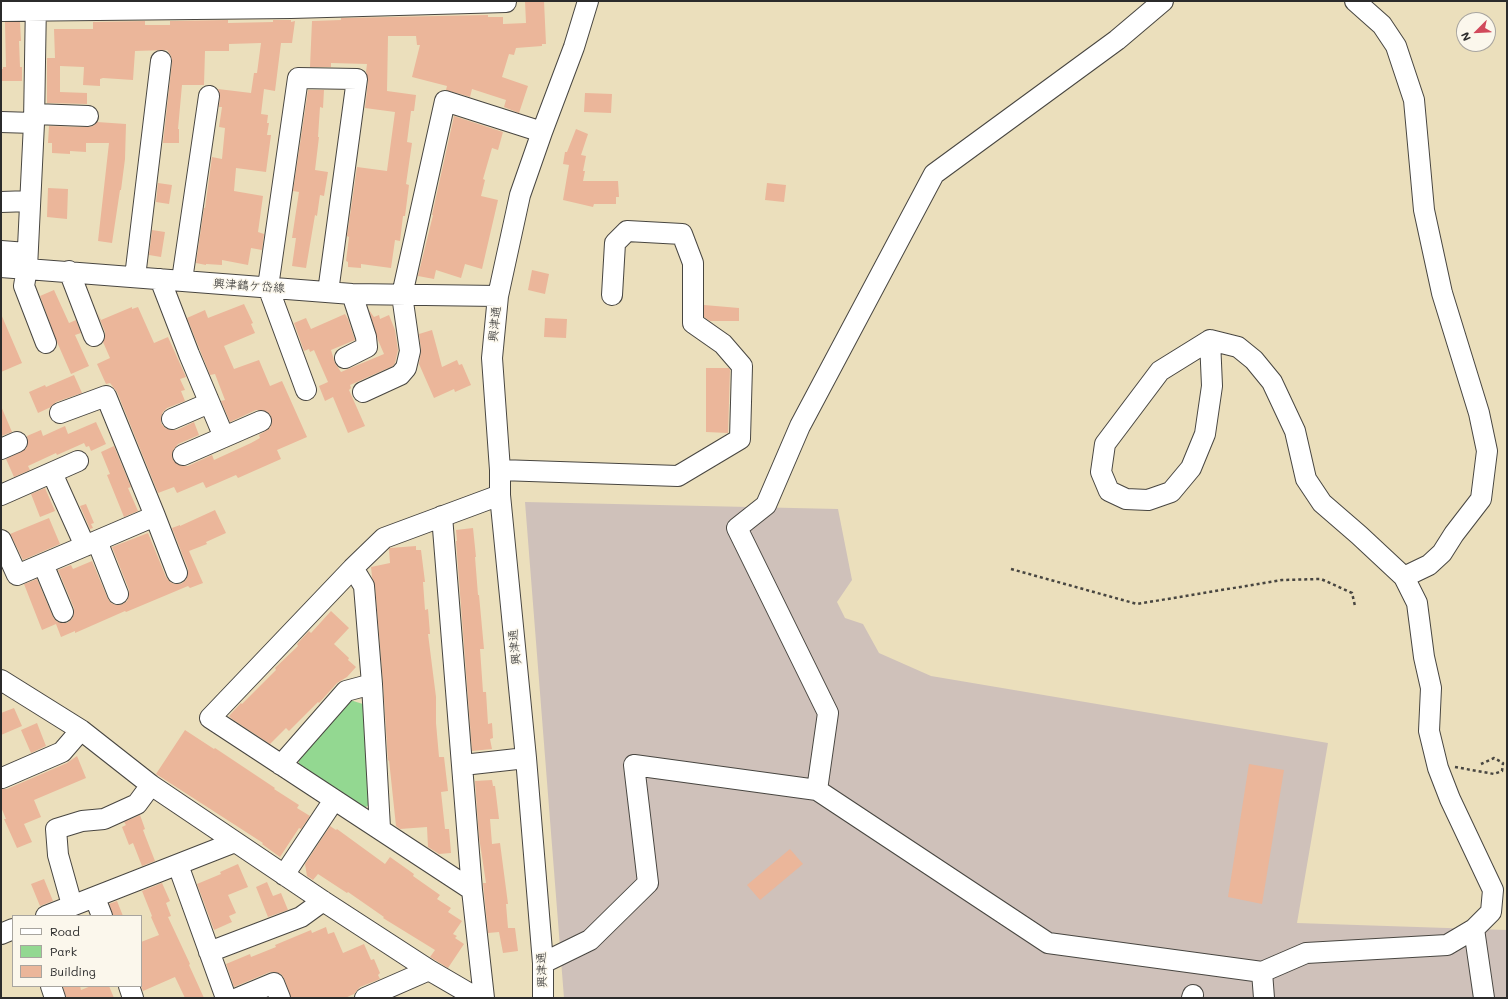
<!DOCTYPE html>
<html>
<head>
<meta charset="utf-8">
<style>
  body { margin:0 }
  #map { position:relative; width:1508px; height:999px; overflow:hidden; background:#ebdfbc; font-family:Mali,sans-serif }
  canvas { display:block }
  .frame { position:absolute; inset:0; border:2px solid #2b2b2b; pointer-events:none }
  .legend { position:absolute; left:12px; top:915px; width:130px; height:72px; box-sizing:border-box; background:#fbf7ec; border:1px solid #a8a59f; margin:0; padding:5px 7px; list-style:none; font-size:12px; color:#2b2b2b }
  .legend li { display:flex; align-items:center; gap:8px; height:20px }
  .legend b { width:20px; border:1px solid #a8a59f }
  .north { position:absolute; left:1456px; top:12px; width:40px; height:40px; box-sizing:border-box; background:#fbf7ec; border:1px solid #a8a59f; border-radius:50%; rotate:246deg; font-size:11px; font-weight:700; line-height:16px; text-align:center; color:#2b2b2b }
  .north::after { content:''; display:block; margin:auto; width:14px; height:18px; background:#d1495b; clip-path:polygon(50% 0,100% 100%,50% 72%,0 100%) }
</style>
</head>
<body>
<div id="map">
<canvas width="1508" height="999"></canvas>
<div class="frame"></div>
<ul class="legend">
<li><b style="height:5px;background:#fff"></b>Road</li>
<li><b style="height:11px;background:#93d891"></b>Park</li>
<li><b style="height:11px;background:#ebb69a"></b>Building</li>
</ul>
<div class="north">N</div>
</div>
<script>
const c = document.querySelector('canvas').getContext('2d');
c.lineJoin = 'round';
function fillPath(path, color) {
  c.fillStyle = color;
  c.fill(path, 'evenodd');
}
function strokePath(path, color, width, dash) {
  c.strokeStyle = color;
  c.lineWidth = width;
  c.lineCap = dash ? 'butt' : 'round';
  c.setLineDash(dash || []);
  c.stroke(path);
}
function drawText(font, color, halo, rows, align = 'center') {
  c.font = font + ' Mali,"Klee One",sans-serif';
  c.lineWidth = 3;
  c.setLineDash([]);
  c.textBaseline = 'middle';
  c.strokeStyle = halo;
  c.fillStyle = color;
  for (const [text, x, y, turn = 0] of rows) {
    c.save();
    c.translate(x, y);
    c.rotate((+turn || 0) * Math.PI / 180);
    c.textAlign = isNaN(turn) ? turn : align;
    if (halo) c.strokeText(text, 0, 0);
    c.fillText(text, 0, 0);
    c.restore();
  }
}
fillPath(new Path2D(`
  M525 502 838 509 852 580 837 602 845 618 863 624 879 653 931 676 1328 743 1297 923 1507 930V998H564Z`), '#cfc1ba');
fillPath(new Path2D(`
  M350 700 366 705 373 802 363 809 299 768V757Z`), '#93d891');
fillPath(new Path2D(`
  M525 1H544L546 44H542V46L516 48 514 55 509 54 502 77 528 86 519 113 504 107 506 100 472 89 470 97 446 90 447 86 412 77 420 45H417L416 36H388L387 91 416 95 414 111H411L407 142 412 143 406 184 409 185 405 216H403L400 241 395 240 391 268 361 264V268L348 267V262L346 261 349 237 347 236 357 167 387 171 395 112 365 108 368 81 366 72 367 64 331 63V67H310L312 21 341 20V18L488 15V17H503V24L526 23Z
  M228 20V23L273 22V20H291V22L295 21 292 43H281L275 91 264 89 261 114 268 115 267 123H269L267 135H271L266 172 236 168 234 191 263 196 258 232 264 234 262 250 251 248 248 265 222 260V265L206 264V265L196 263 204 208H205L212 157 222 159 225 128 219 127 222 107H219L220 97 218 89 251 93 254 73H257L261 43 229 44V51H205L204 85H182L178 129H179V143H163L172 62 171 56 167 50 135 51 133 80 103 78 100 79V86L83 85 84 67 60 66V92L87 93V104L47 103V58H55L54 29H93V22L145 21V25H170V21Z
  M5 22H20L21 41H19L20 67H22V81H1V69H3V67H6Z
  M308 90H324L323 108 320 107 318 137H319L315 170 328 172 324 196 320 195 317 216 315 215 306 268 292 266 296 238H292L299 192 293 191Z
  M585 93 612 94 611 113 584 112Z
  M454 116 503 132 498 150 492 148 483 179 485 180 481 196 498 200 482 269 465 264 461 278 436 270 434 279 418 276 433 215H432Z
  M97 122 126 124 125 159 121 190H120L112 243 98 241 109 143H86V152L70 151V154L52 153V143H48L49 126 88 127 93 126Z
  M576 129 588 134 581 155 586 156 583 171H585L583 181H618L619 197H616V204H594L593 207 563 200 569 165 563 164 565 152H567Z
  M158 183 172 185 169 204 156 202Z
  M767 183 786 185 784 202 765 200Z
  M48 188 68 189 67 219 47 217Z
  M152 230 165 232 161 257 149 255Z
  M532 270 549 274 545 294 528 290Z
  M54 290 69 323 76 320 81 333 75 335 89 366 71 374 57 342 40 296Z
  M244 304 253 323 251 324 255 333 224 346 234 369 259 360 270 386 282 381 307 437 277 450 281 459 238 478 236 475 206 488 203 482 177 493 174 487 158 493 117 392 110 383 106 384 97 364 110 358 103 342 105 337V332L97 312 101 320 132 307V309L138 307 154 343 168 337 186 377 180 379 185 390 181 391 185 401 167 408 163 412 161 417V423L165 428 171 430H177L194 422 199 435 178 444 174 449 172 454 173 460 177 464 182 466H188L212 455 214 460 251 443 260 438 259 435 270 428 272 423 271 416 267 412 262 410H256L230 422 221 401 225 400 215 374 210 375 187 318 205 310 208 318Z
  M704 305 739 308V321H710L704 317Z
  M369 310 374 317 379 315 380 319 389 315 395 330 398 350 395 363 393 366 350 385 351 388 349 390 365 426 348 433 333 397 325 401 319 386 328 382 314 350 310 352 309 349 304 351 294 323 306 318 311 329 345 314 348 319 355 340 331 350 335 363 341 372 384 354 378 340Z
  M1 314 22 363 1 372Z
  M545 318 567 319 566 338 544 337Z
  M432 330 442 367 457 360 459 365 462 364 471 385 455 392 454 389 434 398 419 364 421 350 419 334Z
  M706 368H729L730 370 728 433 706 432Z
  M74 375 82 393 56 402 51 407 38 413 29 392 45 385 46 387Z
  M1 406 12 432 1 436Z
  M96 422 106 444 91 451 89 446 86 447 84 443 57 455 56 453 28 466 30 470 14 477 6 459 26 449 28 443 27 436 41 430 43 436 65 426 68 434Z
  M114 446 131 487 128 488 138 511 124 517 107 475 110 474 101 452Z
  M45 488 55 511 40 517 31 494Z
  M86 504 94 523 91 524 93 528 90 529 80 506Z
  M215 510 226 533 206 542 207 544 189 551 203 583 190 588 188 586 126 612 125 611 75 633V631L61 637 56 624 42 630 24 584 37 579 53 617 56 621 61 623H67L72 619 74 614V608L58 570 71 565 73 569 92 561 108 599 111 603 116 605 123 604 127 601 129 596V590L112 547 148 533 166 577 170 582 175 584H181L186 580 188 574V569L172 528 180 525V526Z
  M49 518 60 544 23 560 10 534Z
  M473 528 476 557H475L478 595H479L484 649H480L483 692H486L488 724 492 723 493 738 490 739 492 749 472 751 456 541H457L456 530Z
  M416 546V550H421L425 582H423L425 610 428 609 430 634H428L436 697V723L439 757H444L448 791 441 792 445 829H449L451 853 439 854 428 847 427 827 400 829 396 826 389 760 388 761 383 683 375 585 372 577 371 567 390 563 389 549 390 548Z
  M331 611 349 628 334 644 349 658 348 660 356 667 347 677 337 683 319 703 318 702 289 731 286 728 270 744 232 719 229 716 241 703 242 704 276 670 275 668 298 646 297 644 309 631 311 633Z
  M14 708 22 726 1 735V713Z
  M37 723 46 746 31 753 21 730Z
  M185 730 214 749 215 748 275 788 274 789 299 805 297 808 310 816 301 829 299 828 280 857 262 844 263 843 156 774Z
  M77 756 86 778 34 800 41 817 24 824 32 842 17 848 4 819H6L1 807V789H7L67 763Z
  M1249 764 1284 770 1262 904 1228 897Z
  M492 780 493 786H495L499 819H490L492 844 500 843 508 904H506L508 928H515L518 951 503 953 499 932 488 933 483 883H486L479 837 475 781Z
  M140 815 145 829 143 830 155 861 142 866 133 843 129 845 122 827 126 825 124 822Z
  M330 826 336 830 337 829 385 864 390 857 414 874 413 876 440 895 437 899 451 908 448 912 462 921 453 934 457 936 455 938 464 944 448 968 430 957 435 950 383 918 384 917 348 892 347 893 318 874 313 880 307 876 305 864Z
  M790 849 803 864 760 900 747 885Z
  M238 864 248 887 228 895 236 913 229 916 232 922 214 930 197 884 221 874 220 872Z
  M44 879 53 901 40 906 31 884Z
  M267 882 273 896 281 893 288 910 268 917 256 887Z
  M162 883 170 901 166 903 171 916 168 917 190 964 189 965 204 998H185L175 977 143 991 141 986V942L159 935 151 917 152 916 142 891Z
  M117 901 123 916H113L109 904Z
  M326 927 328 934 334 932 343 953 364 944 371 960 374 959 380 973 378 975 380 979 360 987 354 994 345 998H291L284 978 281 974 275 972H270L234 987 226 964 250 954 251 957 276 947 275 945 311 930 312 933Z
  M63 986H80L81 990 91 986H109L114 998H66Z`), '#ebb69a');
const minor = new Path2D(`
  M36 1 34 123 27 268 24 286 46 343
  M1 11 291 8 506 2V1
  M34 114 88 116
  M1 122 34 123
  M1 202 30 201
  M1 251 27 253
  M1 267 352 294 498 296
  M69 271 94 336
  M135 277 161 61
  M160 279 189 354 224 437
  M182 280 209 96
  M1210 340 1212 386 1205 434 1191 468 1171 492 1148 500 1126 499 1109 491 1101 472 1105 444 1160 371 1210 340 1238 347 1254 360 1272 382 1295 431 1306 479 1322 503 1359 535 1404 577 1429 565 1442 553 1454 534 1481 499 1487 451 1479 413 1442 293 1424 210 1414 100 1396 46 1382 25 1355 1
  M345 358 367 347 366 337 352 294
  M306 390 268 287 298 78 357 79 328 292
  M363 392 400 375 406 368 410 351 402 295 445 101 542 132
  M172 419 209 403
  M1 449 17 442
  M183 455 261 421
  M500 470 678 476 740 439 742 366 723 344 693 323V263L682 234 627 231 615 243 612 295
  M52 473 85 546
  M1 495 78 461
  M155 516 177 573
  M442 516 472 890
  M1 540 17 575 155 516 106 396 60 413
  M97 541 118 594
  M43 564 63 612
  M353 568 364 586 372 684 380 828
  M1 680 81 730 151 785 323 901 429 970 477 998
  M281 765 346 691 372 684
  M463 765 526 758
  M2 778 62 752 81 730
  M817 790 1048 943 1262 972 1264 998
  M178 865 226 998
  M284 875 334 800
  M95 898 102 916
  M72 905 58 855 56 829 82 821 104 819 137 804 151 785
  M46 916 235 842
  M1474 929 1484 998
  M1 934 13 929
  M209 952 301 917 323 901
  M543 963 590 940 648 883 634 765 817 790 828 713 737 528 766 505 800 426 934 174 1117 40 1163 1
  M1262 972 1306 953 1447 945 1474 929 1491 912 1493 890 1450 799 1438 768 1429 731 1431 688 1424 657 1417 603 1404 577
  M51 986 55 998
  M129 986 133 998
  M238 998 274 983 280 998
  M365 998 429 970
  M484 998 472 890C385 832 297 776 210 718L353 568 384 538 500 495
  M543 998V963L526 758 500 495V470L492 358 498 296 520 195 542 132 574 47 588 1
  M1192 998 1193 995`);
strokePath(minor, '#484641', 22);
strokePath(new Path2D(`
  M1011 569 1137 604 1282 580 1321 579 1352 593 1355 606
  M1455 767 1494 774 1502 771 1503 763 1494 758 1481 764`), '#484641', 2.5, [3, 3]);
strokePath(minor, '#fff', 20);
drawText('12px', '#2b2b2b', '#fbf7ec', [
  ["興津鶴ケ岱線",249,286,4],
  ["興津通",495,324,-84],
  ["興津通",515,647,-96],
  ["興津通",542,970,-92]
]);
</script>
</body>
</html>
